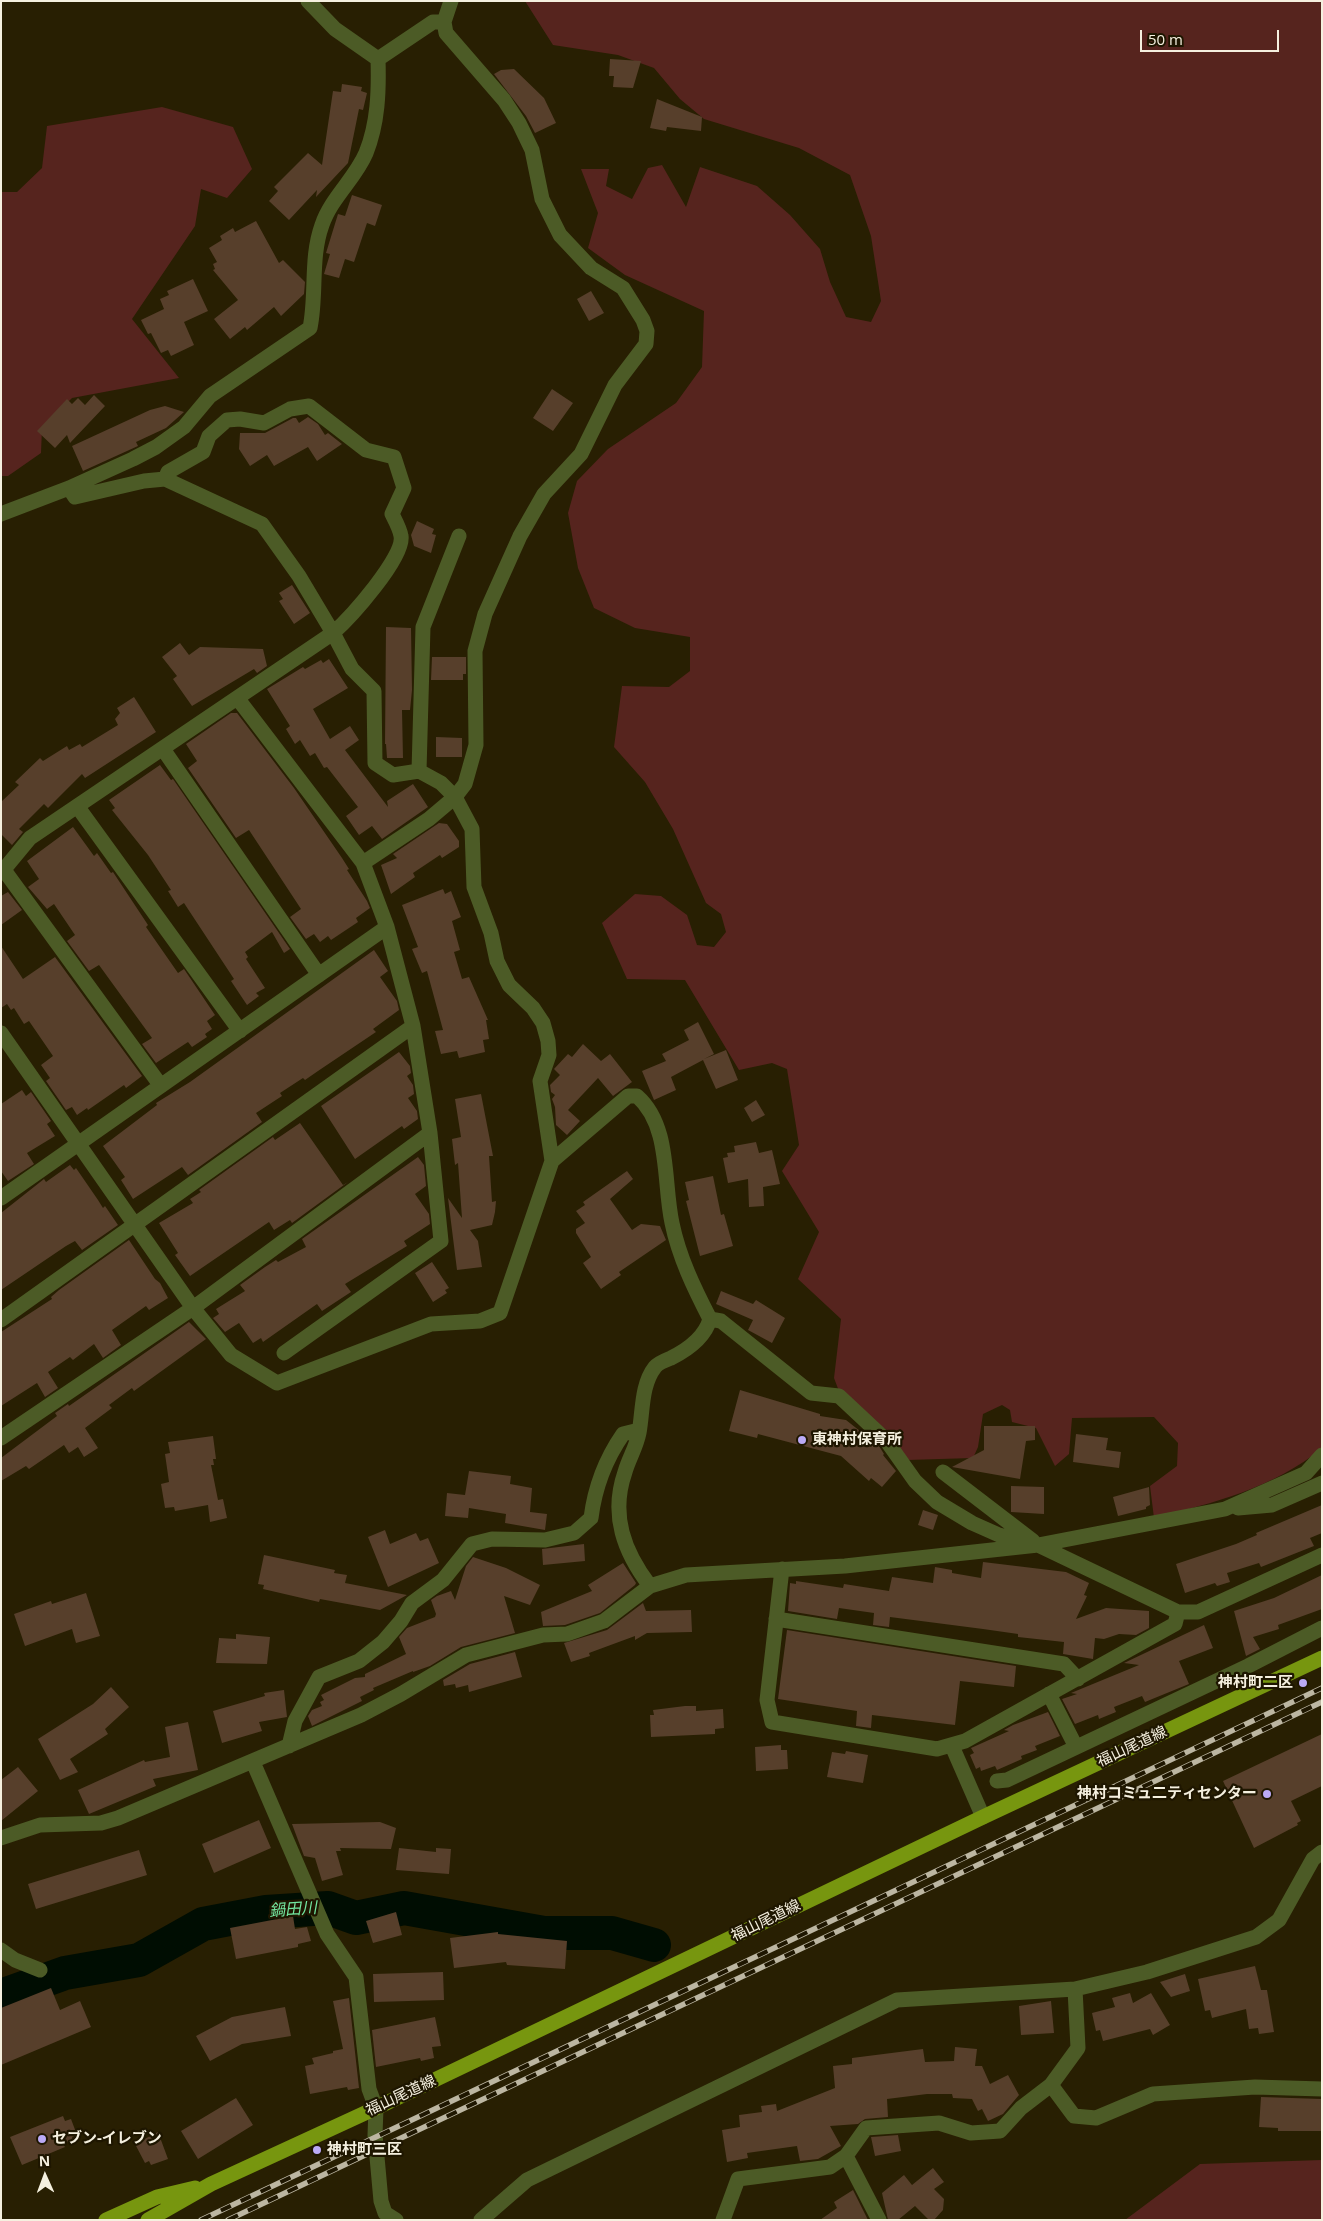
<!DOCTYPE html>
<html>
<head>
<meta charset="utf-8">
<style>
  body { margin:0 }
  #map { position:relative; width:1323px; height:2221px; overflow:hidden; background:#281f02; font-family:"Open Sans",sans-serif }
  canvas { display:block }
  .frame { position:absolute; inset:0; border:2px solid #f5f0df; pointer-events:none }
  .north { position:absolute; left:20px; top:2151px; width:50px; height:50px; -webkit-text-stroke:4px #1e1600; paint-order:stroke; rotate:358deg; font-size:14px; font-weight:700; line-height:20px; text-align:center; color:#f5f0df }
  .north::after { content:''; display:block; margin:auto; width:18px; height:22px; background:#f5f0df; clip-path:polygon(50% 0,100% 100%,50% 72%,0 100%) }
  .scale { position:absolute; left:1140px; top:30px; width:139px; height:22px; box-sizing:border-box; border:2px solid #f5f0df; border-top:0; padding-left:6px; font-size:15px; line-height:18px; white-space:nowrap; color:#f5f0df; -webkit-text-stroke:4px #1e1600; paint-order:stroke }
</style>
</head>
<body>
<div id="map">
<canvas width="1323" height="2221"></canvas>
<div class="frame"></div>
<div class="north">N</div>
<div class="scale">50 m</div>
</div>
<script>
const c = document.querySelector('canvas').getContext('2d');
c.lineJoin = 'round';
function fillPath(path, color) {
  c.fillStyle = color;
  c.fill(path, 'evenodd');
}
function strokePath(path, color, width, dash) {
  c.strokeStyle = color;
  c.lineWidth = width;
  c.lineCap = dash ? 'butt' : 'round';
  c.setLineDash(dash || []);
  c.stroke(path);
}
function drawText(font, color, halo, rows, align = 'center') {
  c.font = font + ' "Open Sans","Noto Sans JP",sans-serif';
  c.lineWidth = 4.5;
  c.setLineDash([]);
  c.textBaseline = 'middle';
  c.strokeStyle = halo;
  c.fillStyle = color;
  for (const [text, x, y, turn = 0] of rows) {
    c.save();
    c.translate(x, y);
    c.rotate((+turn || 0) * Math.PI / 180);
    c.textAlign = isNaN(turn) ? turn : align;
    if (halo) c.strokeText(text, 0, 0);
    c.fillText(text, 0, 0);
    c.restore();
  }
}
fillPath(new Path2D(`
  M525 1H1322V1448C1274 1488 1213 1503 1154 1518L1150 1486 1177 1466 1178 1443 1154 1417 1072 1418 1069 1454 1055 1466 1036 1428 1012 1422 1010 1410 1002 1405 983 1414 978 1447 973 1458 907 1460 887 1430 845 1407 834 1378 841 1319 798 1279 819 1232 782 1171 799 1145 787 1069 772 1063 739 1070 685 980 627 979 602 923 635 894 661 896 687 915 697 945 714 947 726 932 721 914 706 903 673 829 645 782 614 747 622 686 669 687 690 671V637L635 628 594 608 578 568 568 513 577 481 608 449 676 403 702 367 704 311 625 275 588 248 598 213 581 169H609L606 186 632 199 648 168 662 165 686 207 700 167 757 186 790 215 820 249 830 282 846 317 871 322 881 301 871 236 850 175 799 148 704 119 680 99 654 68 618 55 553 45Z
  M162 107 233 127 252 169 227 198 201 189 195 226 132 319 179 378 72 398 42 428 41 453 8 476H1V192H17L42 168 47 126Z
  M1322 2160V2220H1125L1200 2164Z`), '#56241e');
strokePath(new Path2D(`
  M1 1996 65 1973 139 1960 203 1924 266 1912 328 1908 356 1918 404 1908 544 1933H612L654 1945`), '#000d02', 34);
fillPath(new Path2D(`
  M610 59 641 61 633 88 613 87 614 76H609Z
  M514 69 544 98 556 123 535 133 526 116 494 74 501 70Z
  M342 84 362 87 361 91 367 93 363 110 359 109 348 163 316 197 317 190 289 220 269 201 278 191 274 187 308 153 322 165 333 91 341 92Z
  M657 99 702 117 701 131 667 127 666 131 650 128Z
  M352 195 382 205 375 226 367 223 354 262 345 259 339 278 324 274 330 254 326 253 338 214 345 216Z
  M256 221 279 263 283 260 305 282 304 294 281 316 274 307 247 330 245 327 230 339 214 319 238 300 213 270 215 269 213 264 217 262 209 248 222 240 220 236 233 228 235 232Z
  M193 279 208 311 184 322 194 345 171 356 168 350 161 353 151 333 148 334 141 320 164 309 160 299 169 295 167 291Z
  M591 291 604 313 589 321 577 299Z
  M552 389 573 403 553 431 533 418Z
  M94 395 105 406 70 443 67 435 55 448 37 431 67 399 72 404 78 398 85 405Z
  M165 406 184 412 166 428 136 442 138 446 83 471 72 446 150 410Z
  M308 417 318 424 325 435 328 433 342 444 317 461 308 447 274 466 267 455 250 466 239 449 240 433H265L293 418H296L299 423Z
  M417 521 434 529 432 534 436 535 431 553 414 546 411 535Z
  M292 585 310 613 294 624 279 601 283 599 279 593Z
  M386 627 411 628 412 690 410 710H402L403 758H387L386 744H385Z
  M180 643 189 655 200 647 263 649 267 666 257 673 254 669 192 706 173 679 177 676 162 657Z
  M432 657H466V674H463V680H431Z
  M329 659 348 688 313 709 330 739 350 726 359 740 345 750 388 807 387 801 413 784 428 807 382 839 372 826 359 835 346 816 358 807 327 767 324 768 315 753 310 756 300 740 295 744 286 729 290 726 267 689 303 667 305 669 321 660 323 663Z
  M134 697 156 732 85 778 82 774 48 808 44 804 19 829 23 832 12 845 1 834V802L19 785 15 782 40 758 43 761 67 746 69 750 80 744 82 747 118 725 115 719 120 713 117 708Z
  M231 713H237L294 788 342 858 349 869 347 870 367 901 370 908 356 918 358 922 331 940 328 936 320 942 314 934 306 939 290 917 301 909 249 830 236 838 188 768 197 761 186 744Z
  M436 737 462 738V757H436Z
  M160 765 171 780 173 779 290 949 284 953 272 932 245 952 248 957 246 959 265 988 256 993 259 996 247 1005 231 981 234 979 184 903 178 907 168 891 171 890 148 855 112 810 115 808 109 800Z
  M439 823 447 824 459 841V847L442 858 440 855 413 873 415 877 391 894 381 865 397 858 393 854Z
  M73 827 94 856 97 853 111 873 113 872 148 925 146 927 178 973 184 969 215 1015 207 1021 212 1029 205 1034 207 1037 192 1047 188 1042 156 1063 142 1044 152 1038 99 965 89 971 67 941 75 935 54 904 47 909 28 887 39 879 27 861Z
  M443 889 445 894 451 891 461 917 452 921 460 950 454 952 462 979 469 977 488 1020H486L489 1039 483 1040 485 1052 459 1058 457 1051 441 1054 435 1031 443 1030 427 971 422 973 412 949 418 947 402 905Z
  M8 892 22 910 1 925V896Z
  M1 946 23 979 55 957 142 1076 126 1088 124 1085 88 1110 87 1108 77 1115 72 1107 66 1110 46 1081 50 1078 41 1065 53 1056 29 1021 24 1024 14 1008 11 1010 7 1004 1 1008Z
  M374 950 388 971 380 977 397 1001 399 1010 373 1029 376 1032 318 1071 305 1080 303 1078 280 1093 282 1096 256 1113 262 1122 188 1175 182 1167 133 1199 121 1180 125 1177 103 1146 157 1105 156 1103 190 1082Z
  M698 1022 714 1054 704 1059 726 1050 738 1080 716 1089 703 1060 671 1077 676 1090 654 1100 642 1071 666 1061 662 1054 689 1040 684 1030Z
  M583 1044 601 1061 610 1054 632 1082 613 1096 598 1078 568 1110 580 1121 567 1135 556 1125 555 1107 552 1099 555 1095 551 1092 550 1085 560 1075 554 1069 568 1054 572 1057Z
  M399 1052 410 1066 411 1073 407 1076 413 1085 414 1094 408 1098 417 1111 418 1119 404 1129 402 1126 355 1159 321 1106Z
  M22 1090 26 1096 31 1092 51 1121 47 1124 55 1136 27 1153 34 1164 8 1181 1 1171V1104Z
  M481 1094 493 1156H489L492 1202 496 1201 495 1212 492 1225 470 1230 478 1241 482 1267 457 1270 448 1198 462 1218 458 1163 455 1165 452 1139 461 1137 455 1099Z
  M756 1100 765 1115 752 1122 744 1108Z
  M300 1123 343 1185 348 1182 292 1223 290 1220 274 1230 269 1222 190 1276 175 1255 178 1253 159 1223 193 1203 190 1199 201 1192 199 1190 273 1137 275 1140Z
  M756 1142 759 1153 772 1150 780 1184 763 1187 764 1206 749 1207 748 1179 728 1183 723 1158 728 1157 727 1153 735 1152 734 1146Z
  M418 1157 424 1165 426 1186 415 1194 429 1214 430 1224 404 1241 407 1246 345 1284 351 1292 322 1311 317 1304 263 1342 261 1338 253 1343 239 1323 225 1332 213 1318 219 1314 216 1309 245 1291 240 1285 265 1267 276 1260 278 1262 306 1247 302 1239Z
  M70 1165 74 1170 76 1168 98 1200 103 1208 105 1206 118 1225 82 1250 75 1241 66 1246 1 1290V1213L44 1179 46 1182Z
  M627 1171 633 1179 610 1199 632 1230 641 1224 660 1226 666 1240 619 1272 621 1275 601 1289 583 1263 591 1257 576 1233V1229L585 1223 576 1211 585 1205 583 1202Z
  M713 1176 721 1215 724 1214 733 1246 700 1256 686 1201 689 1200 685 1182Z
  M129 1240 155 1279 160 1283 168 1298 149 1310 146 1306 112 1330 121 1345 103 1358 94 1344 73 1360 70 1357 48 1372 58 1388 45 1397 37 1383 1 1406V1332L52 1299 51 1297 59 1290Z
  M432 1262 449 1288 445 1290 447 1293 433 1302 415 1273Z
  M721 1291 753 1304 756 1300 785 1318 772 1343 748 1330 753 1320 716 1304Z
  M189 1322 206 1339 134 1391 132 1388 109 1405 112 1408 85 1428 98 1448 84 1457 78 1447 69 1453 64 1445 29 1469 26 1466 1 1481V1458L57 1416 55 1413 68 1404 69 1406Z
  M740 1390 820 1414V1416L846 1420 879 1446 884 1454 883 1455 896 1471 882 1487 871 1478 869 1481 841 1456 758 1434 757 1438 729 1431Z
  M984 1426H1035V1440L1026 1441 1020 1479 952 1467 984 1450Z
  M1076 1434 1108 1438 1106 1450 1121 1452 1119 1468 1073 1462Z
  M213 1436 216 1459H213L214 1465H211L218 1500 223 1499 227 1518 210 1522 208 1505 175 1511 174 1507 165 1508 161 1484 169 1482 165 1454 170 1453 168 1442Z
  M469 1471 511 1476 510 1484 532 1488 530 1512 547 1514 545 1530 505 1523 506 1514 469 1508 468 1518 445 1516 447 1493 465 1495Z
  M1011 1486 1044 1487V1514L1011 1512Z
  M1149 1487 1150 1505 1146 1507V1509L1118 1516 1113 1497Z
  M1322 1505V1533L1310 1538 1314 1546 1261 1567 1259 1563 1227 1573 1230 1582 1217 1586 1215 1583 1185 1593 1176 1564 1236 1544 1257 1535 1256 1533Z
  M923 1510 938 1515 933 1530 918 1525Z
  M385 1530 390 1544 416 1533 420 1541 428 1538 439 1563 388 1587 368 1537Z
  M584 1544 585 1561 543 1565 542 1549Z
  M264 1555 335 1570 334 1573 347 1575 345 1583 407 1595 380 1610 320 1599 319 1602 263 1589 264 1585 258 1584Z
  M473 1557 506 1568 540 1585 530 1605 504 1596 515 1633 461 1647 430 1666 413 1672V1671L373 1688 374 1690 360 1697 362 1701 312 1726 308 1716 312 1710 322 1706 320 1702 324 1700 321 1695 355 1678 365 1677V1674L406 1654 399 1637 407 1628 435 1617 436 1614 431 1600 437 1596 451 1591 455 1600 466 1566Z
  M983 1562 1066 1572 1089 1583 1084 1595 1087 1596 1076 1619 1106 1608 1149 1611V1628L1136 1635 1119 1634 1104 1639 1095 1638 1093 1659 1063 1654 1064 1642 1018 1637V1634L983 1629 890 1617 889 1627 873 1625 874 1613 839 1608 837 1619 788 1611 790 1583 796 1584V1581L843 1588 844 1584 889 1591 892 1577 933 1583 935 1567 952 1570V1573L981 1578Z
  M623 1563 636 1583 635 1585 600 1613 565 1625 543 1626 541 1612 592 1591 588 1585Z
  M1322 1575V1609L1278 1625 1279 1629 1253 1637 1260 1649 1246 1656 1234 1611 1274 1598Z
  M86 1593 100 1636 76 1643 72 1629 25 1646 14 1614 51 1601 52 1604Z
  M643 1603 646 1611 691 1610 692 1632 647 1633 635 1640V1636L589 1653 590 1656 571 1662 564 1643 607 1630Z
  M1204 1625 1213 1648 1179 1661 1189 1684 1145 1702 1142 1696 1114 1707 1116 1712 1099 1719 1098 1715 1075 1724 1062 1699 1077 1694 1071 1693 1139 1665 1124 1663Z
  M787 1630 1016 1666 1014 1687 960 1681 955 1725 872 1715 871 1728 856 1726 857 1711 778 1699Z
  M236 1634 270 1637 267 1664 216 1663 219 1638 236 1639Z
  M515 1652 522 1677 469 1692 468 1685 456 1688 455 1684 444 1686 443 1680 470 1664Z
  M111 1687 129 1707 105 1729 108 1734 70 1759 78 1772 60 1780 38 1739 93 1704Z
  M284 1690 287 1717 259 1722 262 1731 222 1743 213 1711 265 1696 264 1693Z
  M685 1706H696V1711L723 1709 724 1728 715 1729V1734L651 1737 650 1715H654L653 1710Z
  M1048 1712 1060 1736 1035 1746 1037 1750 1021 1756 1022 1759 997 1770 995 1766 981 1771 980 1767 976 1769 970 1755 974 1753 971 1748 1009 1731 1004 1730 1013 1725Z
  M188 1722 198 1770 153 1779 156 1786 89 1814 78 1790 144 1760 145 1762 170 1757 165 1727Z
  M1322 1734V1786L1291 1801 1301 1821 1297 1823 1298 1825 1254 1848 1223 1781Z
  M781 1745V1750H787L788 1769 756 1771 755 1747Z
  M846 1751 868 1755 863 1783 827 1777 832 1752 845 1754Z
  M18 1767 38 1791 1 1821V1780Z
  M259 1820 271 1848 214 1873 202 1844Z
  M380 1822 396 1828 391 1849 340 1848 341 1851H336L343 1875 322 1881 315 1858 304 1856 292 1824Z
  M399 1848 436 1852V1848L451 1849 449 1874 396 1870Z
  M139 1850 147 1875 36 1909 28 1884Z
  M396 1912 402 1935 373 1943 366 1921Z
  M293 1916 295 1929 307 1927 311 1941 298 1944V1947L236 1959 230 1928Z
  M498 1932V1934L567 1941 565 1969 507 1965 506 1962 454 1968 450 1938Z
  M1255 1966 1261 1990H1267L1274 2032 1259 2034 1258 2028 1249 2029 1246 2009 1212 2018 1210 2010 1205 2011 1198 1979Z
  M443 1972 444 2000 374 2002 373 1974Z
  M1185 1974 1190 1991 1171 1997 1160 1982Z
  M51 1988 60 2010 80 2001 91 2027 1 2065V2008Z
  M1130 1993 1133 2003 1151 1993 1170 2025 1153 2035 1150 2029 1103 2041 1100 2030 1096 2031 1092 2013 1115 2007 1112 1998Z
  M349 1998 359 2088 348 2090 347 2087 310 2094 305 2066 314 2064 312 2058 333 2053V2051L343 2049 333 2001Z
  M1051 2001 1054 2033 1021 2035 1019 2006Z
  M285 2007 291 2036 242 2044 210 2061 196 2036 232 2017Z
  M435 2017 441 2046 432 2047 434 2058 421 2061 420 2058 376 2067 372 2030Z
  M955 2047 977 2049 975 2066H982L990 2084 1008 2075 1019 2095 1003 2114 988 2121 982 2109 978 2111 972 2099 953 2098 952 2094H927L887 2099 888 2117 865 2119 858 2124 830 2126 841 2146 818 2159 800 2161 797 2146 747 2153 748 2158 727 2162 722 2130 740 2127 739 2115 762 2112 761 2106 776 2104 777 2111 835 2088 833 2066 852 2064V2058L923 2049 925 2062 954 2061Z
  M1261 2097 1322 2099V2131H1278V2128L1259 2127Z
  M236 2098 253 2125 198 2159 181 2131Z
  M63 2116 65 2121 71 2119 77 2135 72 2137 73 2140 63 2144 65 2147 22 2165 10 2137Z
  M158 2132 168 2159 151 2165 149 2161 145 2163 135 2144Z
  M898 2135 901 2151 875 2156 871 2137Z
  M933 2168 944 2182 934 2189 944 2199 943 2210 934 2220H929L915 2206 898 2220H888L882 2193 904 2175 912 2185Z
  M853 2190 868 2220H820L837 2208 834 2202Z`), '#573f2b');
strokePath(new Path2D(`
  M308 1 335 29 378 59
  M1 514 69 488 133 459 156 447 184 427 210 396 310 328C317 294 310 258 322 225 331 198 355 179 366 153 378 123 379 91 378 59L433 22H444
  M238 699 363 863 387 927 413 1026 430 1133 441 1241 284 1353
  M163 749 319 975
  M419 771 423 627 459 536
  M77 806 240 1031
  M363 863 429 819 455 797 465 784 476 745 475 651 485 614 520 536 544 494 581 454 615 385 646 344 647 331 643 320 623 288 591 268 560 235 542 199 532 150 519 123 504 100 446 33 444 22 451 1
  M4 870 161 1086
  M1 873 30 838 333 633C350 618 405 557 401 536 400 529 395 520 392 514L404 488 394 457 366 450 309 406 290 409 264 423 240 419 227 420 209 436 203 452 168 472 165 479
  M1 1033 193 1308 231 1355 277 1383 431 1324 480 1321 500 1313 552 1161 540 1081 549 1055 548 1041 543 1023 533 1008 509 985 497 961 491 933 474 887 472 829 455 797 441 783 419 771 393 775 375 763 374 691 352 669 333 633 299 576 262 524 165 479 144 481 75 497 69 488
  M552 1161 628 1096H637C671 1126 663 1182 672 1223 679 1257 694 1288 710 1319 705 1337 687 1350 671 1358 666 1360 658 1363 655 1367 641 1385 643 1411 639 1433 636 1448 629 1458 625 1472 610 1515 624 1552 650 1586
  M1 1198 387 927
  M710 1319 721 1321 811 1393 839 1396 886 1440 915 1481 937 1502 972 1523 999 1535 1038 1545 1225 1509 1306 1473 1322 1455
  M1 1320 413 1026
  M1 1438 193 1308 430 1133
  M943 1472 1033 1541
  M1238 1508 1272 1505 1322 1483
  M782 1569 767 1700 772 1722 937 1749 965 1741 1175 1624 1178 1612
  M776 1619 1064 1664 1078 1679
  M1049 1694 1076 1747
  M289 1746 295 1721 319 1677 359 1661 383 1642 401 1621 412 1603 443 1580 472 1544 492 1539 545 1540 574 1533 591 1518C595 1486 605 1460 623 1434L639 1430
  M952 1746 983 1817
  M253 1762 327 1934 356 1977 369 2089 376 2108 375 2135 381 2201 385 2213 396 2220
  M997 1781 1007 1780 1248 1666 1322 1628
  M1 1838 40 1825 101 1823 118 1818 361 1715 401 1694 466 1655 543 1635 567 1634 604 1621 650 1586 686 1575 845 1566 1038 1545 1178 1612H1198L1322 1555
  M1 1950 15 1960 40 1970
  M1051 2085 1074 2116 1096 2118 1153 2094 1255 2087 1322 2089
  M846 2156 879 2220
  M481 2220 527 2180 897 2000 1075 1989 1147 1972 1256 1937 1279 1920 1313 1859 1322 1852
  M723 2220 738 2179 830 2167 846 2156 866 2128 939 2123 971 2133 1000 2131 1021 2108 1051 2085 1078 2048 1075 1989`), '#4c5b26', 15);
strokePath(new Path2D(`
  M106 2220 157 2197 195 2188
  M148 2220 211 2184 376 2108 983 1817 1322 1658`), '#77960f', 15);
const rail = new Path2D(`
  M201 2220 1322 1688
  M228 2220 1322 1702`);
strokePath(rail, '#bcb6a2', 5.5);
strokePath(rail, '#1e1600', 4, [11]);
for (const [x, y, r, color] of [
  [802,1440,5,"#bbaaf6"],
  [1303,1683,5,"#bbaaf6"],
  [1267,1794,5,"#bbaaf6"],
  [42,2139,5,"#bbaaf6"],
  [317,2150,5,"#bbaaf6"]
]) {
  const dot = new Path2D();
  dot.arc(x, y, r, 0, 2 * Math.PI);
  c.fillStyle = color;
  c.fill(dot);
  strokePath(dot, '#1e1600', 2);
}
drawText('bold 15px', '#f5f0df', '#1e1600', [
  ["東神村保育所",812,1440],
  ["神村町二区",1293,1683,"right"],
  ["神村コミュ二ティセンター",1257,1794,"right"],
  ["セブン-イレブン",52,2139],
  ["神村町三区",327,2150]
], 'left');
drawText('15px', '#f5f0df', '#1e1600', [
  ["福山尾道線",1132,1747,-25],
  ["福山尾道線",766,1921,-26],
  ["福山尾道線",401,2096,-25]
]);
drawText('italic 16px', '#73e7a0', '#1e1600', [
  ["鍋田川",293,1910,-4]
]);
</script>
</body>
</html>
